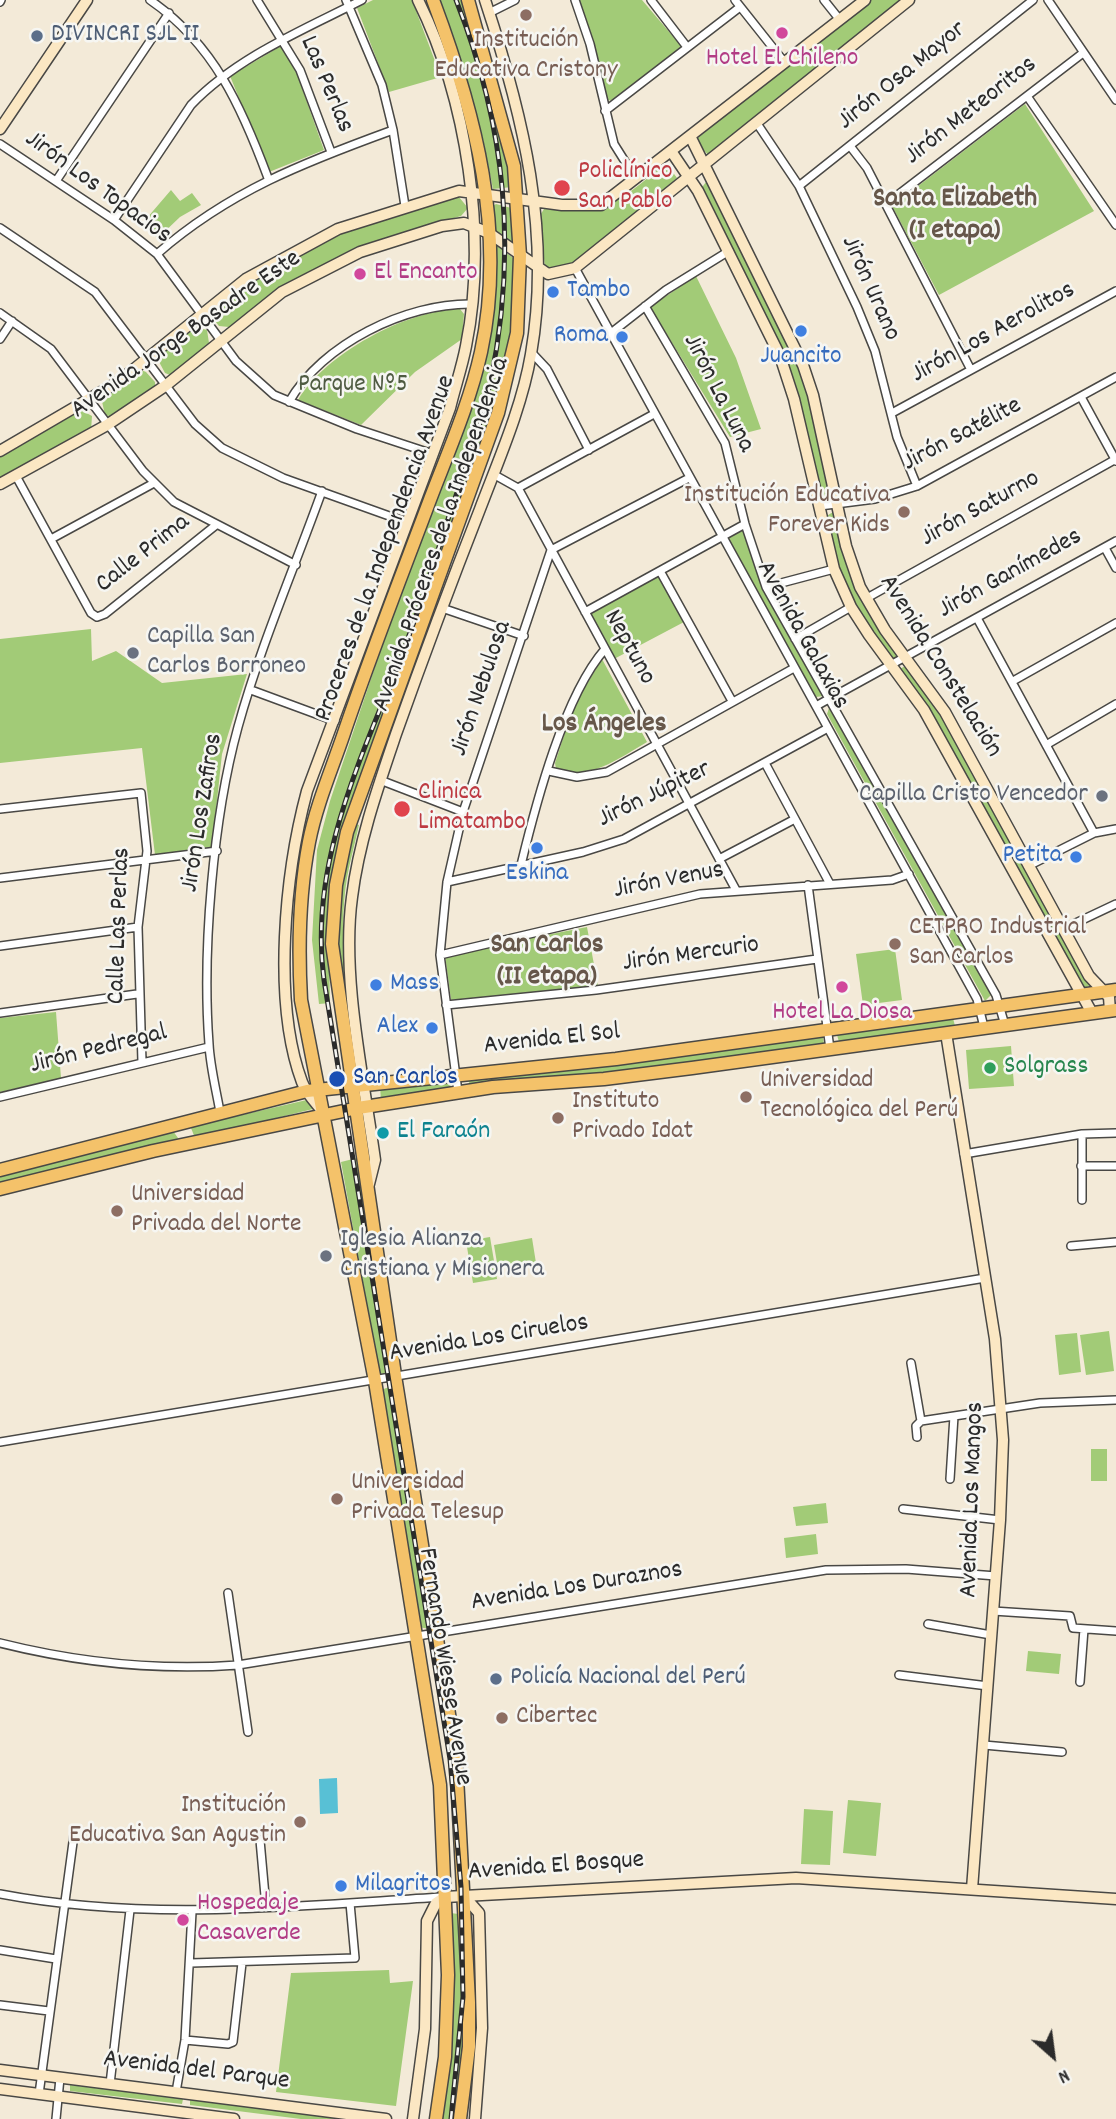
<!DOCTYPE html>
<html>
<head>
<meta charset="utf-8">
<style>
  body { margin:0 }
  #map { position:relative; width:1116px; height:2119px; overflow:hidden; background:#f3ead8; font-family:Dekko,sans-serif }
  canvas { display:block }
  .north { position:absolute; left:1018px; top:2021px; width:70px; height:70px; -webkit-text-stroke:5px #f6f6f2; paint-order:stroke; rotate:152deg; font-size:19px; font-weight:700; line-height:28px; text-align:center; color:#2b2b2b }
  .north::after { content:''; display:block; margin:auto; width:24px; height:32px; background:#2b2b2b; clip-path:polygon(50% 0,100% 100%,50% 72%,0 100%) }
</style>
</head>
<body>
<div id="map">
<canvas width="1116" height="2119"></canvas>
<div class="north">N</div>
</div>
<script>
const c = document.querySelector('canvas').getContext('2d');
c.lineJoin = 'round';
function fillPath(path, color) {
  c.fillStyle = color;
  c.fill(path, 'evenodd');
}
function strokePath(path, color, width, dash) {
  c.strokeStyle = color;
  c.lineWidth = width;
  c.lineCap = dash ? 'butt' : 'round';
  c.setLineDash(dash || []);
  c.stroke(path);
}
function drawText(font, color, halo, rows, align = 'center') {
  c.font = font + ' Dekko,sans-serif';
  c.lineWidth = 5;
  c.setLineDash([]);
  c.textBaseline = 'middle';
  c.strokeStyle = halo;
  c.fillStyle = color;
  for (const [text, x, y, turn = 0] of rows) {
    c.save();
    c.translate(x, y);
    c.rotate((+turn || 0) * Math.PI / 180);
    c.textAlign = isNaN(turn) ? turn : align;
    if (halo) c.strokeText(text, 0, 0);
    c.fillText(text, 0, 0);
    c.restore();
  }
}
fillPath(new Path2D(`
  M373 0H412L441 77 389 92 357 8Z
  M439 0H463L507 149 512 187 493 189 483 139Z
  M578 0H642L682 47 615 101 607 100Z
  M871 0H903L708 155 695 140Z
  M281 46 297 74 324 150 269 172 230 76Z
  M1025 104 1094 211 939 295 892 206Z
  M666 163 677 178C651 202 580 277 545 267L539 217 544 209C610 213 617 203 666 163Z
  M706 182 710 183 782 326 809 395 830 502 821 501 801 416 700 190Z
  M171 190 180 201 192 193 201 205 180 217 158 238 141 225Z
  M459 197 468 208 461 216 413 230 271 296 229 327 219 326 215 321 214 309C284 253 371 212 459 197Z
  M496 204 515 209V245L495 231 493 206Z
  M495 244 517 261 510 343 494 412 340 837 328 916 330 1003 319 1004 312 940 317 850 330 801 385 637 459 442Z
  M696 276 736 358 761 429 730 437 650 307Z
  M460 309 464 314 462 339 415 372 361 425 298 400C325 354 406 310 460 309Z
  M195 327 207 330 209 343 170 375 165 373 157 358Z
  M141 370 146 372 155 382V388L113 417 105 415 101 397Z
  M79 409 92 416 91 431 0 480V455Z
  M833 512 842 547 898 658 893 660 854 605 839 575 825 517Z
  M741 529 748 536 761 583 823 696 816 697 729 539 730 535Z
  M659 575 684 622 614 659 587 613Z
  M91 629 92 661 116 651 162 683 247 674 222 754 212 847 155 855 142 748 0 763V639Z
  M602 659 647 742C623 756 585 784 556 769L555 763 574 705Z
  M905 666 936 705 1091 985 1081 989 900 669Z
  M829 708 991 995 985 1001 827 714Z
  M353 823 359 825C355 843 350 861 347 878 337 938 349 1003 355 1063L337 942 338 888Z
  M587 927 598 986 451 1000 445 955Z
  M895 949 902 1000 863 1005 856 954Z
  M56 1012 61 1078 0 1092V1018Z
  M953 1018 955 1026 839 1042 837 1035 841 1032Z
  M818 1036 823 1037 824 1044 595 1076 471 1087 467 1078Z
  M1011 1046 1014 1086 969 1089 966 1050Z
  M450 1079 451 1089 381 1101 380 1086Z
  M311 1099 315 1107 313 1109 195 1138 191 1128 194 1126Z
  M173 1131 178 1138 176 1143 0 1185V1174Z
  M357 1158 389 1371 388 1375 380 1376 341 1162Z
  M490 1237 497 1279 473 1283 466 1241Z
  M532 1238 536 1263 498 1269 494 1245Z
  M1109 1331 1114 1371 1086 1375 1080 1335Z
  M1077 1333 1081 1372 1059 1375 1055 1335Z
  M389 1387 392 1388 429 1629 419 1627 381 1390Z
  M1091 1449H1107V1481H1091Z
  M826 1503 828 1523 796 1526 793 1507Z
  M816 1534 818 1554 786 1558 784 1538Z
  M1028 1651 1061 1654 1059 1674 1026 1671Z
  M848 1800 881 1803 876 1856 843 1853Z
  M804 1809 833 1811 830 1865 801 1864Z
  M450 1913 459 1914 466 2029 456 2119H439Z
  M389 1970 390 1983 413 1981 396 2106 276 2092 291 1973Z
  M70 2085 183 2099 182 2104 70 2091Z
  M190 2100 349 2119H301L190 2105Z`), '#a2cb77');
fillPath(new Path2D(`
  M337 1778 338 1813 320 1814 319 1779Z`), '#58c0d5');
const street = new Path2D(`
  M150 0C214 44 242 108 268 178
  M257 0 300 70 331 152
  M346 0 382 85 393 130 405 206
  M575 0 590 44 614 144 636 179
  M651 0 687 47
  M735 0 785 63
  M824 0 840 20
  M1048 0 1116 100
  M0 2 1 0
  M489 13 515 0
  M1027 96 1116 225
  M605 111 740 7
  M756 122 799 186 857 307 875 351 897 437 917 486
  M0 144 114 220 157 254 236 361 274 395 357 429 433 454
  M850 146 867 168 971 370
  M56 181 169 13
  M799 186 1033 0
  M886 204 1083 53
  M114 220 191 105C237 57 303 30 362 0
  M0 228 95 292 195 424 222 448 283 478 406 522
  M157 254C229 191 305 162 393 130
  M575 268 977 999 984 1027
  M645 306 725 443 745 524 766 587 996 995 1005 1025
  M0 313 51 349 143 471 174 502 296 565
  M611 333 666 290 729 251
  M0 339 12 321
  M531 352 547 369 589 450
  M1081 397 1116 461
  M289 402C322 344 406 303 472 304
  M892 413 1116 291
  M493 474 518 488 736 890
  M16 476 91 613 97 617 105 614 216 525
  M518 488 654 414
  M820 506 875 499 917 486 1116 377
  M51 539 154 483
  M1105 548 1116 568
  M551 550 689 478
  M660 571 732 701
  M766 587 834 569
  M867 598 1116 459
  M442 608 524 636
  M585 612 745 524
  M977 618 1094 833
  M795 639 851 607
  M1013 681 1116 623
  M251 690 335 721
  M816 706 1116 541
  M1046 745 1116 704
  M765 763 830 884
  M549 771 577 777 607 772 794 668
  M380 780 463 812
  M0 809 141 793 147 851 138 927 142 1062
  M719 859 795 819
  M521 865C536 803 564 696 605 649
  M1028 866 1094 833 1116 829
  M0 878 217 851
  M447 882 583 852 624 839 828 728
  M808 885 830 1049
  M1063 929 1116 904
  M0 946 138 927
  M440 955 700 894 892 880 909 874
  M446 1005 596 990 817 959
  M0 1013 137 994
  M458 1092 440 955 447 882 463 812 551 550
  M0 1097 209 1047
  M220 1112C216 1089 210 1066 209 1044 202 950 213 818 238 727 260 647 294 569 322 491
  M964 1154 1082 1134 1116 1133
  M1081 1166H1116
  M1082 1200V1134
  M1071 1246 1116 1242
  M911 1363 921 1421
  M917 1437 916 1426 921 1421 1040 1403 1116 1400
  M0 1442 985 1278
  M950 1479 954 1416
  M903 1509 1000 1520
  M228 1593 248 1732
  M993 1611 1070 1616 1073 1628 1116 1631
  M928 1624 991 1635
  M0 1643C80 1663 156 1671 238 1665L826 1570 906 1569 996 1576
  M899 1675 988 1686
  M1080 1682 1084 1629
  M984 1745 1062 1752
  M260 1840 266 1907
  M0 1894C147 1922 294 1906 442 1897
  M0 1950 56 1959
  M191 1963 355 1958 350 1903
  M0 2005 49 2011
  M185 2040 228 2044 233 2042 242 1963
  M110 2084 130 1910
  M176 2092 185 2040 192 1912
  M39 2094 74 1835
  M56 2119 60 2078`);
const secondary = new Path2D(`
  M0 129 87 0
  M690 136 803 365 813 395 846 546 860 587 885 630 945 712 1089 976 1109 997 1110 1011
  M671 151 698 191 780 356 794 399 834 569 851 607 869 635 924 710 1092 1013
  M0 451 118 382 246 279 338 229 459 191 562 205H601L865 0
  M0 484 107 425 165 386 282 292 360 252 442 226 464 223 489 233 548 274 575 268 909 0
  M946 1033 995 1339 1003 1440 1000 1520 972 1889
  M323 1112C316 1103 306 1093 302 1082 272 1001 285 873 307 791L450 408C455 387 462 367 466 346 488 237 467 99 418 0
  M369 1184 375 1160C364 1079 341 977 352 897 359 841 378 787 396 734 423 658 451 583 480 509 499 459 522 407 531 354 552 233 523 115 485 0
  M465 1897 479 1913 482 2028 475 2119
  M0 2070 386 2119
  M0 2089 234 2119
  M413 2119 425 2029 427 1921 436 1903 445 1897 796 1878 1116 1899`);
const primary = new Path2D(`
  M433 0C475 112 507 232 481 352 470 402 449 450 431 497 401 577 370 656 343 736 331 771 316 806 309 842 299 894 298 947 301 1000L375 1381 440 1785 448 1975 445 2057 436 2119
  M0 1170 307 1091 616 1059 1116 990
  M0 1189 153 1151 358 1108 493 1087 604 1079 692 1068 1116 1010
  M460 2119 469 2047V2002L456 1758 396 1382 332 944 336 885 347 832 498 413 517 333 520 256 514 166 468 0`);
strokePath(street, '#494845', 10);
strokePath(secondary, '#494845', 13);
strokePath(primary, '#494845', 15);
strokePath(street, '#fff', 7);
strokePath(secondary, '#fbe7c3', 10);
strokePath(primary, '#f4c26a', 12);
const rail = new Path2D(`
  M451 2119 463 1997 461 1887 450 1759 324 980C309 868 357 767 398 665 418 614 434 562 451 510 465 469 481 427 490 384 518 251 506 126 456 0`);
strokePath(rail, '#2b2b2b', 5);
strokePath(rail, '#f6f6f2', 2.5, [8]);
for (const [x, y, r, color] of [
  [526,15,7,"#8d6e63"],
  [782,33,7,"#d1479c"],
  [37,36,7,"#5c6f8a"],
  [562,188,9,"#e0444e"],
  [360,274,7,"#d1479c"],
  [553,292,7,"#3f7fe0"],
  [801,331,7,"#3f7fe0"],
  [622,337,7,"#3f7fe0"],
  [904,512,7,"#8d6e63"],
  [133,653,7,"#6b7280"],
  [1102,796,7,"#6b7280"],
  [402,809,9,"#e0444e"],
  [537,848,7,"#3f7fe0"],
  [1076,857,7,"#3f7fe0"],
  [895,944,7,"#8d6e63"],
  [376,985,7,"#3f7fe0"],
  [842,987,7,"#d1479c"],
  [432,1028,7,"#3f7fe0"],
  [990,1068,7,"#2e9e5b"],
  [337,1079,9,"#1a4fb4"],
  [746,1097,7,"#8d6e63"],
  [558,1118,7,"#8d6e63"],
  [383,1133,7,"#0f9aa8"],
  [117,1211,7,"#8d6e63"],
  [326,1256,7,"#6b7280"],
  [337,1499,7,"#8d6e63"],
  [496,1679,7,"#5c6f8a"],
  [502,1718,7,"#8d6e63"],
  [300,1822,7,"#8d6e63"],
  [341,1886,7,"#3f7fe0"],
  [183,1920,7,"#d1479c"]
]) {
  const dot = new Path2D();
  dot.arc(x, y, r, 0, 2 * Math.PI);
  c.fillStyle = color;
  c.fill(dot);
  strokePath(dot, '#f6f6f2', 2.5);
}
drawText('26px', '#4e5e75', '#f6f6f2', [
  ["DIVINCRI SJL II",51,36],
  ["Policía Nacional del Perú",510,1679]
], 'left');
drawText('26px', '#785e54', '#f6f6f2', [
  ["Institución",526,42,"center"],
  ["Educativa Cristony",526,72,"center"],
  ["Institución Educativa",890,497,"right"],
  ["Forever Kids",890,527,"right"],
  ["CETPRO Industrial",909,929],
  ["San Carlos",909,959],
  ["Universidad",760,1082],
  ["Tecnológica del Perú",760,1112],
  ["Instituto",572,1103],
  ["Privado Idat",572,1133],
  ["Universidad",131,1196],
  ["Privada del Norte",131,1226],
  ["Universidad",351,1484],
  ["Privada Telesup",351,1514],
  ["Cibertec",516,1718],
  ["Institución",286,1807,"right"],
  ["Educativa San Agustin",286,1837,"right"]
], 'left');
drawText('26px', '#b23c85', '#f6f6f2', [
  ["Hotel El Chileno",782,60],
  ["El Encanto",374,274,"left"],
  ["Hotel La Diosa",842,1014],
  ["Hospedaje",197,1905,"left"],
  ["Casaverde",197,1935,"left"]
]);
drawText('26px', '#2b2b2b', '#f6f6f2', [
  ["Jirón Osa Mayor",903,77,-39],
  ["Las Perlas",325,85,67],
  ["Jirón Meteoritos",972,112,-38],
  ["Jirón Los Topacios",97,189,36],
  ["Jirón Urano",869,289,66],
  ["Jirón Los Aerolitos",994,334,-29],
  ["Avenida Jorge Basadre Este",187,336,-35],
  ["Jirón La Luna",717,394,63],
  ["Jirón Satélite",963,436,-28],
  ["Jirón Saturno",981,510,-29],
  ["Avenida Próceres de la Independencia",443,535,-71],
  ["Proceres de la Independencia Avenue",387,549,-70],
  ["Calle Prima",144,555,-38],
  ["Jirón Ganímedes",1011,575,-29],
  ["Avenida Galaxias",801,636,61],
  ["Neptuno",628,648,61],
  ["Avenida Constelación",939,667,58],
  ["Jirón Nebulosa",483,689,-71],
  ["Jirón Júpiter",655,796,-26],
  ["Jirón Los Zafiros",204,813,-81],
  ["Jirón Venus",669,882,-11],
  ["Calle Las Perlas",121,926,-88],
  ["Jirón Mercurio",691,956,-8],
  ["Avenida El Sol",552,1041,-6],
  ["Jirón Pedregal",99,1051,-14],
  ["Avenida Los Ciruelos",489,1340,-9],
  ["Avenida Los Mangos",974,1500,-88],
  ["Avenida Los Duraznos",577,1588,-9],
  ["Fernando Wiesse Avenue",443,1667,81],
  ["Avenida El Bosque",556,1868,-4],
  ["Avenida del Parque",196,2072,7]
]);
drawText('26px', '#be3a42', '#f6f6f2', [
  ["Policlínico",578,173],
  ["San Pablo",578,203],
  ["Clinica",418,794],
  ["Limatambo",418,824]
], 'left');
drawText('26px', '#366cbe', '#f6f6f2', [
  ["Tambo",567,292],
  ["Roma",608,337,"right"],
  ["Juancito",801,358,"center"],
  ["Petita",1062,857,"right"],
  ["Eskina",537,875,"center"],
  ["Mass",390,985],
  ["Alex",418,1028,"right"],
  ["Milagritos",355,1886]
], 'left');
drawText('26px', '#4f5b42', '#f6f6f2', [
  ["Parque Nº5",353,386]
]);
drawText('26px', '#5b616d', '#f6f6f2', [
  ["Capilla San",147,638],
  ["Carlos Borroneo",147,668],
  ["Capilla Cristo Vencedor",1088,796,"right"],
  ["Iglesia Alianza",340,1241],
  ["Cristiana y Misionera",340,1271]
], 'left');
drawText('26px', '#27864d', '#f6f6f2', [
  ["Solgrass",1004,1068]
], 'left');
drawText('26px', '#164399', '#f6f6f2', [
  ["San Carlos",353,1079]
], 'left');
drawText('26px', '#0d838f', '#f6f6f2', [
  ["El Faraón",397,1133]
], 'left');
drawText('bold 28px', '#66574a', '#f6f6f2', [
  ["Santa Elizabeth",955,201],
  ["(I etapa)",955,233],
  ["Los Ángeles",604,726],
  ["San Carlos",547,947],
  ["(II etapa)",547,979]
]);
</script>
</body>
</html>
